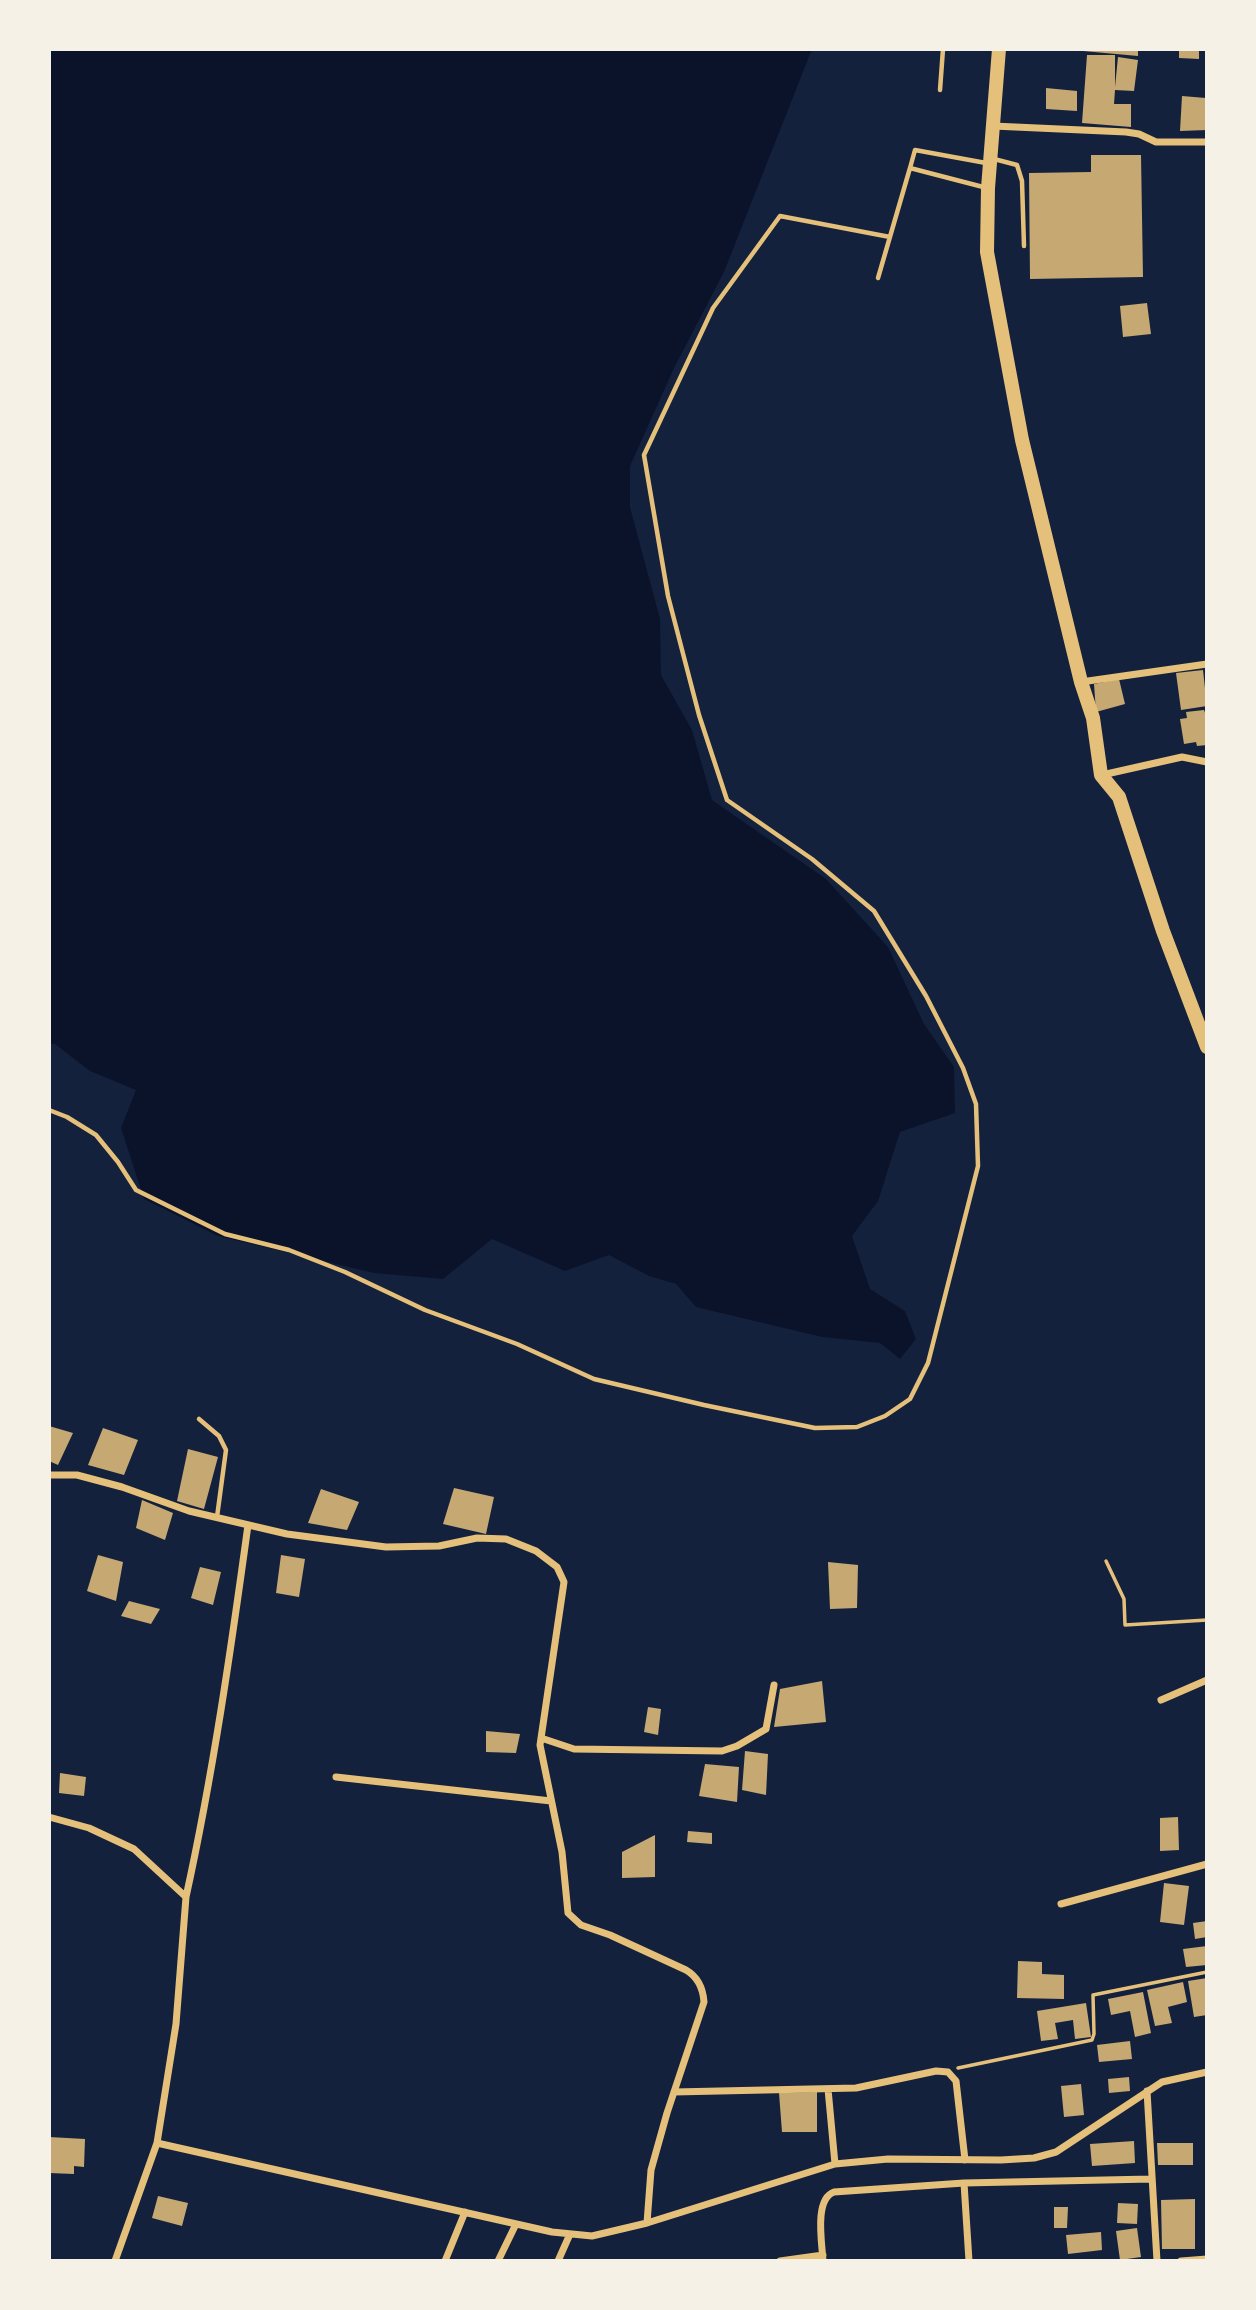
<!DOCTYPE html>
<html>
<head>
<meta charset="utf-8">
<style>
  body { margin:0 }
  #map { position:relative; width:1256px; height:2310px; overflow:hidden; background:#14213d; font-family:"Open Sans",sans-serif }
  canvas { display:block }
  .frame { position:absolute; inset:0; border:51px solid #f6f1e7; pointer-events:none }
</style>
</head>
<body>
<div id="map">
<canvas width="1256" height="2310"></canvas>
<div class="frame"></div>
</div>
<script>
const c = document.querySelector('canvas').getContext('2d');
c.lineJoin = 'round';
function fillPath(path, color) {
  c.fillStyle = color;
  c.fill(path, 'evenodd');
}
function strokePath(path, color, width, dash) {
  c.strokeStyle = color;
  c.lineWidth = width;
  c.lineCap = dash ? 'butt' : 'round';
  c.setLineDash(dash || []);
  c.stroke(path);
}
fillPath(new Path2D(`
  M49 49H812L724 272 674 368 630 466V507L660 619 661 675 692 730 712 800 826 879 888 947 924 1024 954 1067 955 1113 900 1132 878 1201 852 1236 870 1289 905 1311 916 1339 900 1359 880 1343 822 1337 696 1307 676 1284 649 1276 609 1255 565 1271 492 1239 443 1279 374 1273 218 1236 144 1199 121 1128 136 1090 90 1071 55 1044H49Z`), '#0b132b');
fillPath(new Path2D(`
  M1083 49H1138V56L1083 51Z
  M1179 49H1199V59L1179 58Z
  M1087 55H1115V87L1118 57 1138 60 1134 91 1115 90 1114 104H1131V127L1082 123Z
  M1046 88 1077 91V111L1046 109Z
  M1182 96 1206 98 1207 130 1180 131Z
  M1091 155H1141L1143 277 1030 279 1029 173 1091 172Z
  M1147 303 1151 334 1123 337 1120 306Z
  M1203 670 1207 706 1181 710 1176 673Z
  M1119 679 1125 704 1096 712 1094 684Z
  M1204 710 1207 718V745L1197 746 1196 742 1184 744 1180 719 1187 718 1186 712Z
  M49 1426 73 1433 58 1465 49 1461Z
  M103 1428 138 1440 124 1475 88 1465Z
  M188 1449 218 1457 204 1509 177 1501Z
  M454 1488 494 1497 486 1534 443 1524Z
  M321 1489 359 1502 347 1530 308 1523Z
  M142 1500 173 1513 165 1540 136 1528Z
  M98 1555 123 1562 116 1601 87 1591Z
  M281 1555 305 1559 299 1597 276 1593Z
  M828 1562 858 1565 857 1608 830 1609Z
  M200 1567 221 1572 213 1605 191 1598Z
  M129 1601 160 1609 151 1624 121 1616Z
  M822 1681 826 1722 774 1727 780 1689Z
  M648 1707 661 1709 658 1735 644 1732Z
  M486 1731 520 1734 516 1753 486 1752Z
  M745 1751 768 1754 766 1795 742 1790Z
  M705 1764 739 1767 737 1802 699 1796Z
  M60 1773 86 1777 84 1796 59 1793Z
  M1178 1817 1179 1850 1160 1851V1818Z
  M688 1831 712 1833V1844L687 1842Z
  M655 1835V1877L622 1878V1852Z
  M1164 1883 1189 1886 1184 1925 1160 1922Z
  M1207 1921V1937L1195 1939 1193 1923Z
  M1207 1946V1965L1186 1967 1183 1949Z
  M1018 1961 1042 1962V1974L1064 1975V1999L1017 1998Z
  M1207 1978V2015L1194 2017 1188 1981Z
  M1183 1982 1187 2002 1168 2007 1172 2023 1155 2026 1147 1990Z
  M1143 1992 1151 2033 1135 2037 1130 2011 1111 2015 1108 1999Z
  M1086 2003 1091 2037 1075 2039 1073 2020 1055 2023 1058 2039 1041 2041 1037 2011Z
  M1130 2041 1132 2059 1099 2062 1097 2045Z
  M1129 2077 1130 2091 1109 2093 1108 2079Z
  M1081 2084 1084 2115 1064 2117 1061 2086Z
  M817 2092V2132H782L779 2093Z
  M49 2137 85 2139 84 2167 74 2166V2174L49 2173Z
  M1134 2141 1135 2163 1092 2166 1090 2144Z
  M1157 2143H1193V2165H1158Z
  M158 2196 188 2203 182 2226 152 2218Z
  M1195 2199V2249H1162L1161 2200Z
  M1118 2203 1138 2204 1137 2224 1117 2223Z
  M1054 2207H1068L1067 2228H1054Z
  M1137 2228 1141 2257 1120 2260 1116 2231Z
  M1101 2232 1102 2250 1068 2254 1066 2235Z`), '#c6a872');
strokePath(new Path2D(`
  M1106 1561 1124 1599 1125 1625 1207 1620
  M958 2068 1092 2040 1094 2034 1093 1995 1207 1972`), '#e5c07b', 3.5);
strokePath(new Path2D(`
  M940 90 943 49
  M994 159 1017 165 1022 181 1024 246
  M910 168 915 150 986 163
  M878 278 910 168 987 188
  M49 1110 67 1117 96 1135 118 1162 136 1190 225 1234 289 1250 345 1272 425 1310 517 1344 594 1379 704 1405 815 1428 857 1427 885 1416 910 1399 928 1363 978 1166 976 1104 963 1068 926 996 874 911 812 859 727 800 699 715 668 596 644 455 713 308 780 216 890 237
  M199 1419 219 1436 226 1450 217 1517`), '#e5c07b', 4.5);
strokePath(new Path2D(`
  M993 126 1126 132 1139 134 1156 142H1207
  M1081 682 1207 664
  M1102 775 1182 757 1207 762
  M49 1475H77L122 1487 189 1511 287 1534 386 1547 439 1546 477 1538 506 1539 536 1551 557 1567 564 1582 540 1745 562 1852 568 1913 581 1925 610 1935 686 1970C698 1977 703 1988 704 2002L667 2113 651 2170 647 2223
  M1161 1700 1207 1680
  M541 1738 574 1749 722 1751 737 1746 766 1729 774 1685
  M336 1777 551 1801
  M49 1817 89 1828 134 1849 186 1897 176 2024 157 2143 115 2261
  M186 1897C213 1774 231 1649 248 1525
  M1061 1904 1207 1864
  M828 2089 835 2164
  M1147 2091 1157 2261
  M674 2092 856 2088 936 2071 948 2072 956 2081 965 2160
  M157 2143 552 2232 592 2236 647 2223 835 2164 888 2159 1001 2160 1034 2158 1056 2152 1162 2082 1207 2072
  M964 2183 969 2261
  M445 2261 465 2212
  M498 2261 516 2224
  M558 2261 570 2234
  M780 2261 823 2255
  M823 2261C822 2243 814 2199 834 2192L964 2183 1151 2179
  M1181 2261 1207 2259`), '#e5c07b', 7);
strokePath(new Path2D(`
  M999 49 988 188 987 252 1022 440 1081 682 1093 718 1101 775 1119 797 1163 931 1207 1047`), '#e5c07b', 14);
</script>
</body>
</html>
